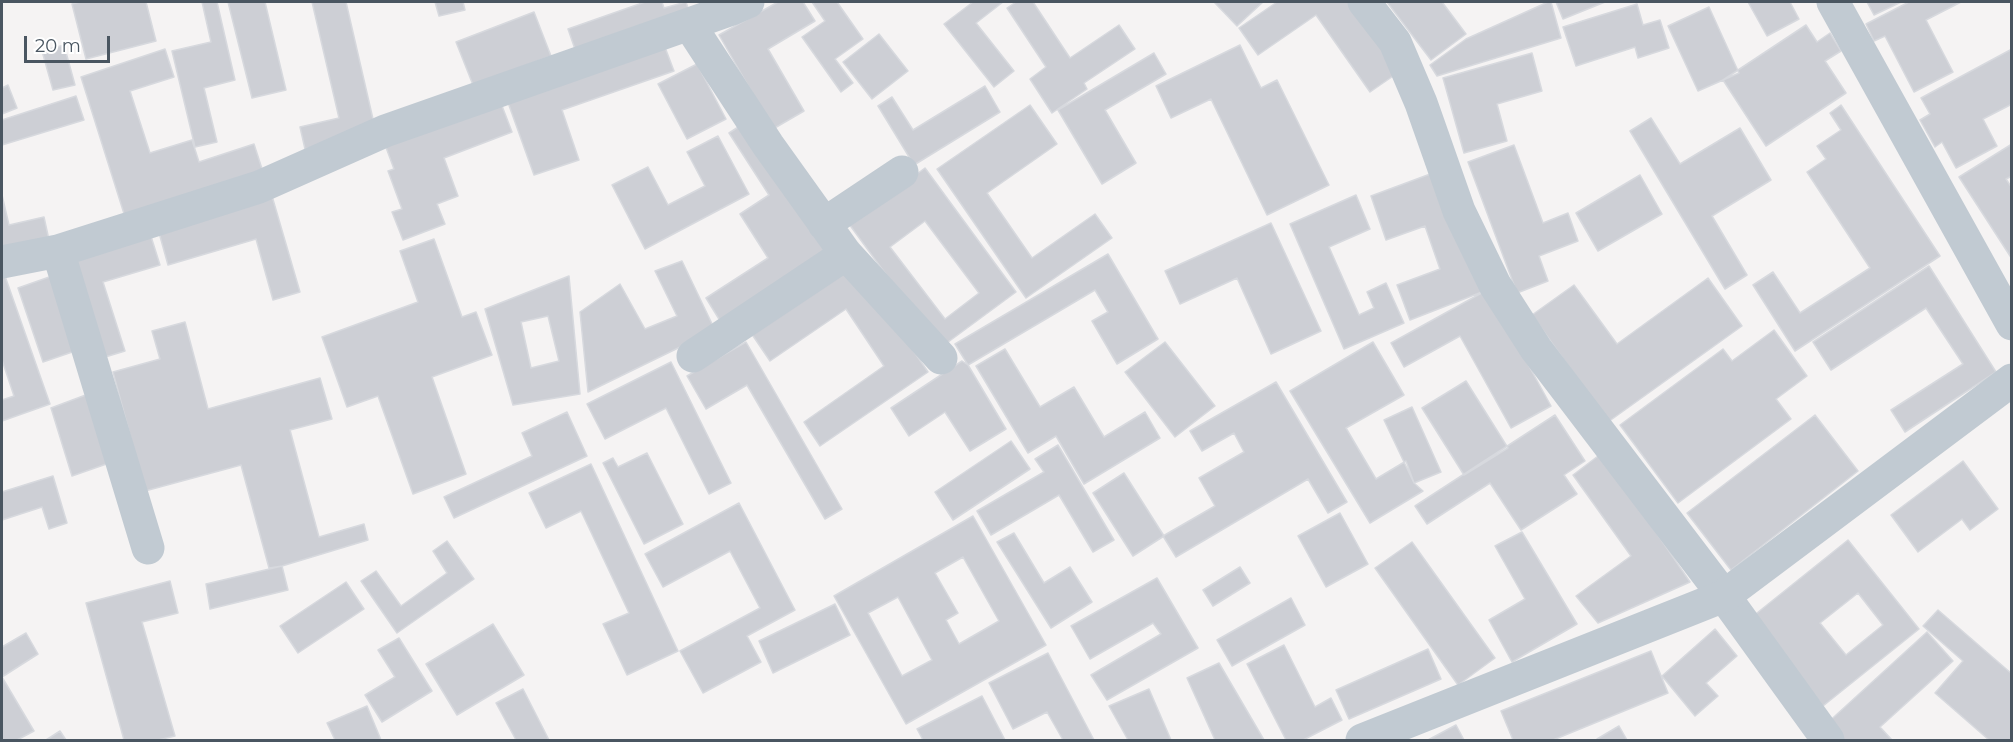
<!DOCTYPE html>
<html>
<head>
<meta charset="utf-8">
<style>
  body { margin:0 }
  #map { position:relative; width:2013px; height:742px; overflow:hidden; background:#f5f3f3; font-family:Montserrat,sans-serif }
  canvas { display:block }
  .frame { position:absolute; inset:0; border:3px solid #4a5661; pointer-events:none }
  .scale { position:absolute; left:24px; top:36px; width:86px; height:27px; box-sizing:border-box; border:3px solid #4a5661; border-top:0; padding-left:8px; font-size:18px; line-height:21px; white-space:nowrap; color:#4a5661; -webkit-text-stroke:4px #fff; paint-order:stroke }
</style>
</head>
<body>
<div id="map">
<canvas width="2013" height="742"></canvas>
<div class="frame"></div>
<div class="scale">20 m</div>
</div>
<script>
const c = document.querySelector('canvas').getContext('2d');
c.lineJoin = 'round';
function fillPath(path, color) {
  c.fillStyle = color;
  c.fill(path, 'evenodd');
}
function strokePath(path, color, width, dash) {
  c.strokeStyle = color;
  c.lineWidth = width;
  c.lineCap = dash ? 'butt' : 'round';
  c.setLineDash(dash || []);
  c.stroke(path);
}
const building = new Path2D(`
  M80 2H146L156 41 86 59 72 4Z
  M202 2H217L235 80 204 88 217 142 195 147 172 51 211 42Z
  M228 2H265L286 90 252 98Z
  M312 2H346L376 132 305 149 300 127 339 118Z
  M435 2H463L465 10 439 16Z
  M645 2H662L664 8 686 2 690 14 577 55 568 29Z
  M778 2H803L815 21 768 49 804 111 773 129 719 35Z
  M812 2H837L863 39 835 59 853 83 841 92 802 37 825 21Z
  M973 2H1003L976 23 1014 71 994 87 944 24Z
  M1016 2H1033L1070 58 1119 25 1135 49 1084 83 1087 89 1052 113 1030 79 1046 67 1007 8Z
  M1214 2H1263L1237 26Z
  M1277 2H1350L1399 72 1370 92 1316 15 1258 55 1239 28Z
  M1387 2H1442L1466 34 1431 60Z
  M1548 2H1551L1561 38 1437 76 1430 65 1466 39Z
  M1556 2H1605L1563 19Z
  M1748 2H1790L1799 19 1767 36Z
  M1867 2H1901L1874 15Z
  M1909 2H1961L1926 20 1953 72 1914 92 1885 36 1874 41 1866 24Z
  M1637 4 1643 25 1660 20 1669 48 1638 58 1635 47 1576 66 1563 27Z
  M1709 7 1739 73 1698 91 1668 26Z
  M534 12 551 56 473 85 456 42Z
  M1806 25 1817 42 1830 33 1841 51 1825 61 1846 93 1766 146 1723 80Z
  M879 34 908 71 872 99 843 62Z
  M663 42 674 71 562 110 579 160 534 175 506 97Z
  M64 45 75 85 53 90 42 51Z
  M1240 45 1261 88 1277 80 1329 185 1267 215 1211 99 1171 118 1156 86Z
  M165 49 174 77 130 91 150 153 192 140 199 162 254 144 264 175 126 220 81 77Z
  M2012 49V104L1983 119 1997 146 1956 168 1942 142 1935 147 1920 120 1930 114 1921 98Z
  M1154 53 1166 74 1105 110 1136 163 1102 184 1058 110Z
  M1532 53 1542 91 1497 104 1507 141 1464 153 1443 78Z
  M697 64 726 119 687 139 658 84Z
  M8 85 17 108 2 114V88Z
  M985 86 1000 112 914 165 878 106 892 97 913 130Z
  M76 96 84 120 2 145V120Z
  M499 98 512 132 444 158 458 196 437 204 445 224 403 240 392 212 402 209 388 171 394 169 384 142Z
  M1030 105 1057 144 987 193 1032 258 1095 214 1112 238 1026 298 937 169Z
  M1841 105 1940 256 1795 351 1753 285 1773 272 1800 313 1870 268 1807 172 1826 159 1817 146 1841 130 1830 113Z
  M1651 118 1680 164 1740 128 1771 180 1712 216 1747 275 1725 289 1630 131Z
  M746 122 830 254 722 324 706 298 768 258 740 214 769 195 729 133Z
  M718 136 749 194 645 249 612 185 648 167 668 205 705 186 687 152Z
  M2012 144V176L2006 179 2012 188V259L1959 177Z
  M1514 145 1543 223 1568 213 1578 241 1539 256 1548 281 1517 293 1468 162Z
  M925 168 1016 292 940 348 849 224Z
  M1441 170 1487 290 1410 320 1397 285 1440 269 1425 226 1386 240 1371 196Z
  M1640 175 1662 214 1598 251 1576 213Z
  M2 195 9 225 44 217 49 240 2 251Z
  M1356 195 1370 229 1329 247 1359 315 1374 308 1367 292 1386 283 1404 323 1344 349 1290 224Z
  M272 196 300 292 273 300 256 239 168 265 158 229Z
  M925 221 979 293 945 319 890 247Z
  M1271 223 1321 331 1271 354 1237 278 1180 304 1165 271Z
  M149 230 160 265 103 282 125 351 102 358 70 255Z
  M434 239 462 317 476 312 492 355 432 377 466 474 413 494 378 396 347 407 322 337 418 302 400 251Z
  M1108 254 1158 339 1117 364 1092 321 1108 312 1095 290 968 365 955 344Z
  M850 259 928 372 820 446 804 422 884 366 846 309 770 361 749 330Z
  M682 261 715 330 588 392 580 312 620 284 645 329 677 316 655 271Z
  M1929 266 1996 372 1905 432 1891 410 1963 364 1926 308 1831 370 1813 342Z
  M55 275 81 349 43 362 18 288Z
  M5 276 50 404 2 421V400L14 396 2 360V278Z
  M569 276 580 394 513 405 485 309ZM548 316 559 361 531 368 521 322Z
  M1708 278 1742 326 1608 422 1532 315 1574 285 1617 344Z
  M1487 290 1551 406 1511 428 1460 336 1404 367 1391 343Z
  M185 322 208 409 320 378 332 419 290 430 319 537 364 524 368 540 282 566 269 568 241 465 145 491 113 372 160 359 152 331Z
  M1774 330 1807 376 1776 399 1791 419 1678 503 1620 425 1723 349 1732 361Z
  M746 342 842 509 825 519 747 385 706 409 687 376Z
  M1165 342 1215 406 1175 437 1125 372Z
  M1373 342 1404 395 1346 428 1376 479 1406 461 1414 483 1423 491 1370 523 1290 391Z
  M1005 349 1040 407 1074 387 1104 437 1145 412 1160 438 1084 484 1056 436 1028 453 976 366Z
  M962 361 968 365 1006 429 970 451 945 412 909 436 891 408Z
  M671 362 731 483 709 494 666 408 605 439 587 404Z
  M1466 381 1508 448 1464 475 1422 408Z
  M1276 382 1347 502 1328 513 1308 479 1176 557 1163 536 1215 506 1199 478 1244 452 1234 433 1202 451 1190 431Z
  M91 393 115 461 72 476 51 408Z
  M1412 407 1441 472 1414 483 1384 420Z
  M567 412 587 456 454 518 444 497 532 456 522 433Z
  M1555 415 1585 461 1564 475 1577 494 1521 530 1490 483 1427 524 1415 506Z
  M1815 415 1858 471 1731 570 1687 513Z
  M1011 441 1030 469 953 520 935 492Z
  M1058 445 1114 540 1093 552 1059 495 991 535 977 511 1044 472 1035 459Z
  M647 453 683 524 644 544 603 463 613 458 618 467Z
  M1602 453 1690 582 1598 623 1576 596 1631 556 1573 475Z
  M1963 461 1998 509 1970 530 1962 519 1918 552 1891 515Z
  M591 464 678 651 627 675 603 624 629 613 581 511 546 528 529 493Z
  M1124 473 1164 536 1133 556 1093 493Z
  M53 476 67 523 49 529 42 507 2 520V492Z
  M739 503 795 610 747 636 761 662 703 693 680 651 760 608 730 551 663 587 645 554Z
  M1340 513 1368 564 1326 587 1298 536Z
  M973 516 1046 645 906 724 834 596ZM963 557 999 621 959 644 946 620 958 613 935 573ZM898 597 932 660 902 676 868 613Z
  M1522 532 1577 624 1512 662 1489 620 1525 599 1495 546Z
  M1014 533 1044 583 1070 567 1092 602 1051 628 997 542Z
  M1848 540 1919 629 1823 706 1752 617ZM1858 593 1883 625 1846 655 1820 623Z
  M447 541 474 579 397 633 361 581 376 571 401 606 447 573 433 551Z
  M1412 542 1495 658 1458 685 1375 568Z
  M282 566 288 590 210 609 206 584Z
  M1240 567 1250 583 1213 606 1203 590Z
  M1157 578 1198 648 1107 700 1091 675 1161 634 1153 623 1090 659 1071 626Z
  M170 581 178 613 142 622 175 736 158 740H124L86 603Z
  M346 582 364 609 298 653 280 626Z
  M1291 598 1305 625 1232 666 1217 640Z
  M835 604 850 635 773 673 759 641Z
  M1938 610 2012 674V740H1989L1935 693 1963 661 1923 626Z
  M493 624 524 675 457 715 426 664Z
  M1715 629 1737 656 1706 683 1718 696 1695 716 1662 676Z
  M1927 632 1953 661 1880 727 1892 740H1837L1824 726Z
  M26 633 38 654 2 677 34 731 17 740H2V647Z
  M399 638 432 691 382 722 365 695 395 677 378 650Z
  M1284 645 1315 707 1331 698 1342 720 1303 740H1286L1247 664Z
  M1428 649 1441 679 1349 719 1336 690Z
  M1651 651 1668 693 1553 740H1513L1501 711Z
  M1048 653 1094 740H1063L1047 712 1013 729 989 683Z
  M1219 663 1264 740H1215L1187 678Z
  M523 689 549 740H516L496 703Z
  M1149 689 1171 740H1128L1109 706Z
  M982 696 1005 740H923L917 729Z
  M367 706 381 740H335L327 723Z
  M1456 725 1464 740H1428Z
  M1619 726 1627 740H1598L1597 739Z
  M60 731 66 740H46Z`);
fillPath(building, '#cdcfd5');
strokePath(building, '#d7d9de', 1.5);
strokePath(new Path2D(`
  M1364 2 1395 42 1421 103 1459 211 1495 285 1536 349 1724 596 1828 740
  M1833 2 2012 324
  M689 24 768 145 846 254 941 358
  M824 224 902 172
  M58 251 148 548
  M2 262 58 251 259 187 385 131 732 9 748 2
  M693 356 846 254`), '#c1cad2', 33);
strokePath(new Path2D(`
  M1362 740 1724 596 2012 380`), '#c1cad2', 33);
</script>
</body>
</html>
